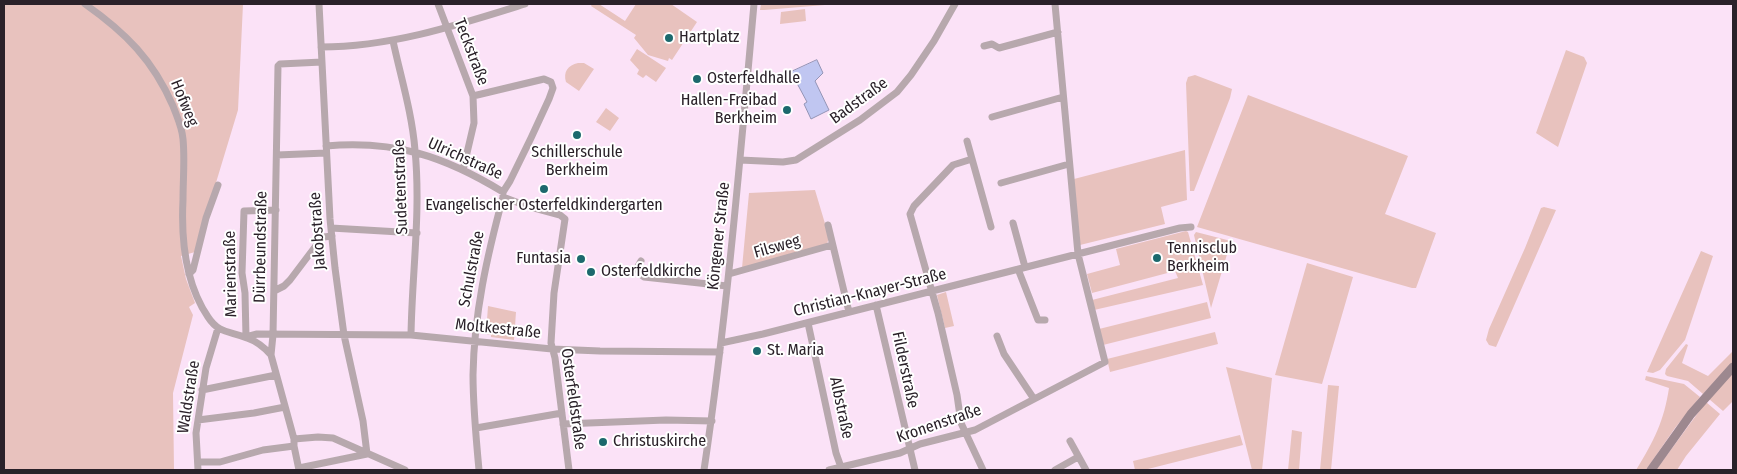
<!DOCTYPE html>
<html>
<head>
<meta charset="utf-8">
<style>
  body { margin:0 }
  #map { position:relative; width:1737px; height:474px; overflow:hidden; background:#fbe2f7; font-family:"Fira Sans Condensed",sans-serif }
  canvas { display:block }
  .frame { position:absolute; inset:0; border:5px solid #2a2129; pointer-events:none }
</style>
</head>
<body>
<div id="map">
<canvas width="1737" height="474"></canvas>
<div class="frame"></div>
</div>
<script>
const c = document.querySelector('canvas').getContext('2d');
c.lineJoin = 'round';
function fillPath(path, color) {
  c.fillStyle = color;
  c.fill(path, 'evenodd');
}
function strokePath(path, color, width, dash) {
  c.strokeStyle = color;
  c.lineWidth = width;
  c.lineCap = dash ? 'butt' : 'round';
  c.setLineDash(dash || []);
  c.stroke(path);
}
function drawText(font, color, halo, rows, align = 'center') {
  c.font = font + ' "Fira Sans Condensed",sans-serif';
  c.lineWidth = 4;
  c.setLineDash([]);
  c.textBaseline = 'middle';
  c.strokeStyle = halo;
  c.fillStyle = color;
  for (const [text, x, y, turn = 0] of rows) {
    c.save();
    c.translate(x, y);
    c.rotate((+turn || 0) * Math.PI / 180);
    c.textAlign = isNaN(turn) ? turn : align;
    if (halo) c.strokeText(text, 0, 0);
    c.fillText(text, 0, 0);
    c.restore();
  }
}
fillPath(new Path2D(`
  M4 4H243L238 110 195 252 181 256 186 279 195 303 189 307 193 315 173 393 174 470H4Z
  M592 4H599L625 21 636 4H671L697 22 672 60 669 58 668 61 648 55 634 38 636 35 591 6Z
  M761 4H837L764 10H760Z
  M805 9 806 21 780 24 781 12Z
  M637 49 666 68 656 82 646 75 643 78 637 74 639 70 630 60Z
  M1566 50 1584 57 1587 63 1558 147 1536 133Z
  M578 63H584L594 69 579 91 566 82C563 72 568 65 578 63Z
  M1195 75 1232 89 1230 98 1194 191H1190L1186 83 1188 77Z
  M1248 95 1408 156 1385 214 1436 233 1416 288H1412L1197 227Z
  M606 108 619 118 610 131 596 122Z
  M1185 150 1187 200 1161 207 1165 224 1080 245 1074 179Z
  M815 190 829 237 827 244 742 268 749 193Z
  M1544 207 1556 210 1496 347 1489 345 1486 340 1489 329 1525 248 1541 208Z
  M1186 231 1188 232 1203 285 1094 310 1092 300 1178 278 1175 271 1092 293 1087 274 1120 265 1116 249Z
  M1196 232 1231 241 1211 308 1194 235Z
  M1701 251 1713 256 1685 340 1660 370 1653 373 1647 372Z
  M1307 263 1353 277 1322 384 1275 375Z
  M946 292 954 326 945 328 937 295Z
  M1207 302 1211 318 1103 345 1099 329Z
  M488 306 516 312 514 340 491 337V335L486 334Z
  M1215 332 1218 344 1110 372 1107 359Z
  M1686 344 1688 345 1682 363 1708 376 1733 351V362L1703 394 1688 381 1667 376 1665 374 1666 369Z
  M1226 367 1272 378 1262 470H1252Z
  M1733 373V401L1723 411 1709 399Z
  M1646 376 1684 384 1700 397 1675 428 1646 470H1636C1654 441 1664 421 1669 388L1645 380Z
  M1328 385 1339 386 1331 470H1320Z
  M1706 402 1720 414 1686 456 1677 470H1656Z
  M1292 430 1302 432 1299 470H1288Z
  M1240 435 1243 445 1144 470H1135L1133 461Z`), '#e8c2be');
const water = new Path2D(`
  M817 60 823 73 815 81 829 110 811 119 804 104 807 102 791 72Z`);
fillPath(water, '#c0c6f1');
strokePath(water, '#9394b5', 1);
strokePath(new Path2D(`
  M85 4C126 33 153 60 173 106 177 117 182 127 183 139 185 159 183 179 183 200 181 240 185 283 208 317 219 334 230 331 247 338 256 341 264 347 271 355
  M319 4 330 219 335 268 344 335 363 421 367 454
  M438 4 473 96 474 123 463 170
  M393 41C401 78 412 113 415 150 421 212 412 273 411 335
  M984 46 992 44 999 48 1058 32
  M321 47C391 47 458 25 525 4
  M473 96 544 79 551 82 553 88 549 99 531 138 510 181 503 192V197C487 256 474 314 473 375 473 406 476 438 479 470
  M992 117 1063 97
  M967 141 991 227
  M326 146C395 140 444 156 503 192
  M277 155 326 153
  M972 159 953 165 914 206 910 214 938 313 957 395 961 423 983 470
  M740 160 783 162 796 160 860 120 897 92 911 75 934 41 955 4
  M1001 183 1069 164
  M503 197 527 206 560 215 565 219 554 293 551 343 555 358 569 470
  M1013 223 1025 267
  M828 225 849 312
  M331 228 417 233
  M641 261 637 268 640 274 644 277 727 286
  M1018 269 1038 320H1045
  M189 274 193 270 206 218 218 185
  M729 274 832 245
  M274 291 284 286 290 280 321 239 324 237 332 236
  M876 305 915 470
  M808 323 836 453 842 470
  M997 336 1004 354 1034 399
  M246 337 257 334 411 335 552 349 600 351 720 352
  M246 337 245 293 242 273 244 211 276 210
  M721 343 763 334 1180 228 1191 227
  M202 390 276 375
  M198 420 254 413 285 407
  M563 424 666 420 712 421
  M476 428 562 413
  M294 439 318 437 333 438 405 470
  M1070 441 1086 470
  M198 462H220L263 450 294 446
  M299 468 367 454
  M198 470 196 433 206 368 218 328
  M299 470 294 446V439L271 355 273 335 278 66 280 64 322 62
  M704 470C727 315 740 160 754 4
  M829 470 900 453 920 444 975 430 1105 362 1078 254 1055 4
  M1055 470 1078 457`), '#b7a8ad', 7);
strokePath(new Path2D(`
  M1651 470 1691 414 1733 367`), '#9d888f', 9);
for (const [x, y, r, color] of [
  [669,38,5,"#1c696d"],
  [697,79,5,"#1c696d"],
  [787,110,5,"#1c696d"],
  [577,135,5,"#1c696d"],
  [544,189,5,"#1c696d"],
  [1157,258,5,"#1c696d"],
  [581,259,5,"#1c696d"],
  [591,272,5,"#1c696d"],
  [757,351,5,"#1c696d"],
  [603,442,5,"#1c696d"]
]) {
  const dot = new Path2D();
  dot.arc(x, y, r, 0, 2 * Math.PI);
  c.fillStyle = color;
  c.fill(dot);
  strokePath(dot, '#fff', 2);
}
drawText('16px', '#2a2129', '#fff', [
  ["Hartplatz",679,38],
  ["Osterfeldhalle",707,79],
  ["Hallen-Freibad",777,101,"right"],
  ["Berkheim",777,119,"right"],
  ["Schillerschule",577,153,"center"],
  ["Berkheim",577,171,"center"],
  ["Evangelischer Osterfeldkindergarten",544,206,"center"],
  ["Tennisclub",1167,249],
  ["Berkheim",1167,267],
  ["Funtasia",571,259,"right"],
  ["Osterfeldkirche",601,272],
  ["St. Maria",767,351],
  ["Christuskirche",613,442]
], 'left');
drawText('16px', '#2a2129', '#fff', [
  ["Teckstraße",471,52,69],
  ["Badstraße",859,101,-36],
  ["Hofweg",184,103,68],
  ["Ulrichstraße",465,159,24],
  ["Sudetenstraße",401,187,-92],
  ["Jakobstraße",318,231,-94],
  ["Köngener Straße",719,236,-84],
  ["Dürrbeundstraße",261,247,-89],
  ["Filsweg",777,247,-16],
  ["Schulstraße",472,269,-79],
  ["Marienstraße",231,274,-91],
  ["Christian-Knayer-Straße",870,293,-14],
  ["Moltkestraße",498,329,6],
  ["Filderstraße",905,370,78],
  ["Waldstraße",189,397,-81],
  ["Osterfeldstraße",573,399,82],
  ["Albstraße",841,408,78],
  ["Kronenstraße",939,424,-19]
]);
</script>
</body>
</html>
